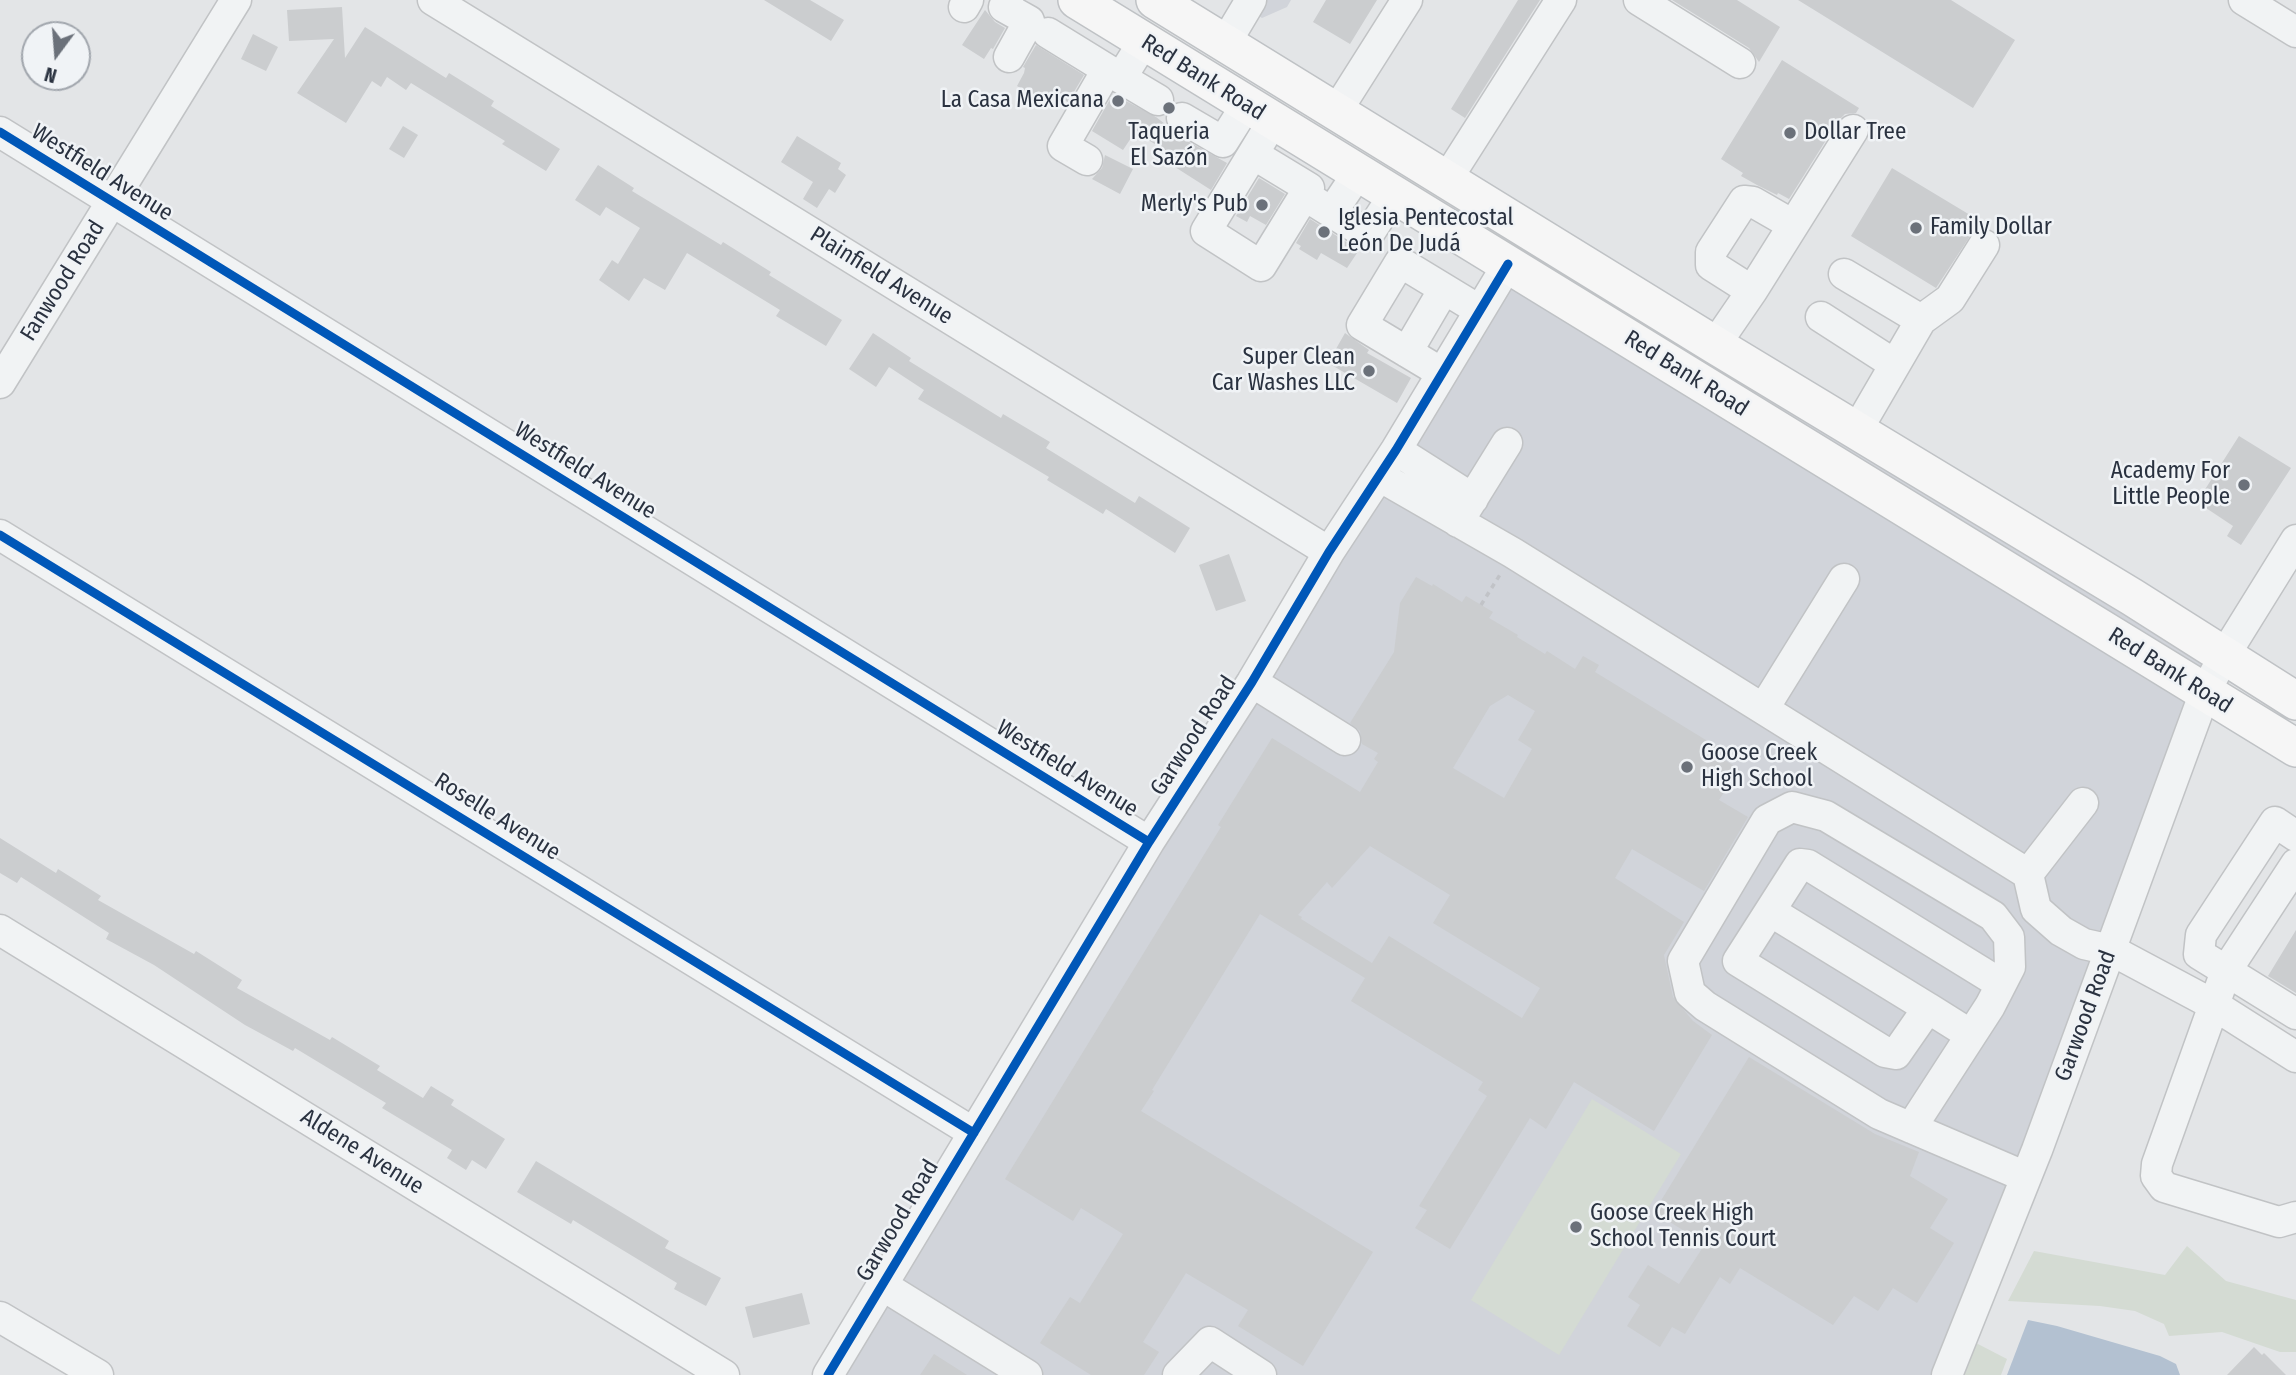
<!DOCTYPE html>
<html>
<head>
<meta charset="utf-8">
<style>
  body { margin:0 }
  #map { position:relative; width:2296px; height:1375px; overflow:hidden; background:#e3e5e7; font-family:"Fira Sans Condensed",sans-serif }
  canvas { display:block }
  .north { position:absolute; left:21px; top:21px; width:70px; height:70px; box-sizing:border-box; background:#f0f3f6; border:2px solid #a1a6ad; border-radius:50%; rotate:196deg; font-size:19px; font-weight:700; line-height:28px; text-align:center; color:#2a3240 }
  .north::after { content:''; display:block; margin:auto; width:24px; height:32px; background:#6b717a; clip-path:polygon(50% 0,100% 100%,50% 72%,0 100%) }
</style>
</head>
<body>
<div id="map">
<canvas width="2296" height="1375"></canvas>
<div class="north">N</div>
</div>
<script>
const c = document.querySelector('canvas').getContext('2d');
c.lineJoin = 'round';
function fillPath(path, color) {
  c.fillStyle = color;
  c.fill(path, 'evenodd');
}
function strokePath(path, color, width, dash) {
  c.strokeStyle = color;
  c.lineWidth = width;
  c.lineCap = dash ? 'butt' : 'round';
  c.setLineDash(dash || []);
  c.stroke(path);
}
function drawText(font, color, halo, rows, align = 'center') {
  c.font = font + ' "Fira Sans Condensed",sans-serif';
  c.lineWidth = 5;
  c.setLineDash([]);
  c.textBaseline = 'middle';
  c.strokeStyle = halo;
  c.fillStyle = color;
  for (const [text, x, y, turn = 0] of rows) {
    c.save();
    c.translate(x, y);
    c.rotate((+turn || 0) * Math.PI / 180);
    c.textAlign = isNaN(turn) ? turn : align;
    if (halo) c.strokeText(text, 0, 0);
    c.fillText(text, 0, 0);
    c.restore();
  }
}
fillPath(new Path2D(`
  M1233 0H1291L1287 7 1262 18Z
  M1519 243 2217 669 1947 1375H828L1396 450Z`), '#d1d4da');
fillPath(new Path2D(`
  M1592 1099 1681 1154 1559 1355 1471 1300Z
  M2187 1246 2226 1281 2296 1300V1352H2280L2222 1332 2169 1336 2164 1324 2135 1311 2100 1306 2008 1301 2034 1251 2165 1275Z
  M1976 1343 2007 1359 2001 1375H1962Z`), '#d4dbd3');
fillPath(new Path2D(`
  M2028 1320 2057 1326 2160 1356 2176 1364 2180 1375H2007Z`), '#b3c1d1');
fillPath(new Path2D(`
  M764 0H810L844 20 831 41Z
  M1326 0H1377L1350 44 1313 22Z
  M1518 0H1540L1465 118 1451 109Z
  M1672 0H1737L1780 27 1759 62 1749 48Z
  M1798 0H1951L2015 40 1973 108Z
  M342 7 345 58 365 27 446 78 449 73 494 101 491 106 560 149 546 171 502 144 505 141 411 83 406 90 387 77 381 87 372 81 346 123 297 93 334 39 289 41 287 10Z
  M985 10 995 22 1005 28 993 49 991 48 984 59 962 45Z
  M253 34 278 47 266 71 241 59Z
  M1036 45 1084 75 1068 102 1056 95 1049 105 1017 86 1024 73 1025 68 1023 67Z
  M1782 60 1859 108 1856 113 1845 114 1838 121 1789 199 1778 193 1777 195 1757 185 1741 176 1743 173 1721 159Z
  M1113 94 1156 117 1165 124 1164 125 1173 133 1227 163 1211 190 1164 160 1168 152 1135 132 1123 150 1092 131Z
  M403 126 418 135 404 158 389 149Z
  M797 136 841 163 838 169 846 175 835 193 829 189 817 208 803 199 813 182 781 162Z
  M1105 155 1133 169 1120 194 1092 179 1102 168Z
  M598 165 634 188 632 191 721 245 723 242 771 272 769 275 842 320 826 346 776 316 780 310 687 253 665 290 644 278 629 301 599 280 612 260 618 264 640 228 606 207 600 216 575 200Z
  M1892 168 1980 221 1936 288 1851 236Z
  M1259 178 1285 194 1266 225 1250 216 1247 222 1236 216Z
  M1310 219 1359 250 1347 268 1321 253 1317 260 1299 249 1301 246 1296 243Z
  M873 333 911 358 909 361 1001 418 1003 414 1050 442 1046 448 1135 503 1139 496 1190 528 1175 553 1106 509 1103 514 1047 480 1049 477 918 399 924 390 889 367 876 387 849 369Z
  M1345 333 1369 350 1367 353 1411 378 1397 403 1328 363Z
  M2239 436 2291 468 2241 545 2227 536 2233 526 2197 502Z
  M1229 554 1246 601 1216 611 1199 565Z
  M1416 577 1432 586 1433 584 1462 602 1466 596 1493 612 1489 618 1518 635 1517 637 1545 654 1547 651 1575 669 1583 656 1599 665 1595 672 1727 753 1723 759 1739 769 1719 800 1748 817 1704 891 1632 849 1615 878 1684 922 1664 955 1673 997 1693 1021 1712 1035 1654 1131 1574 1082 1546 1129 1530 1118 1450 1249 1415 1228 1427 1210 1419 1206 1487 1096 1478 1090 1483 1082 1351 1001 1365 978 1260 914 1152 1090 1154 1091 1141 1111 1373 1252 1303 1366 1238 1326 1248 1310 1186 1273 1143 1342 1159 1352 1144 1375H1091L1040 1343 1070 1297 1080 1303 1123 1234 1081 1208 1073 1221 1005 1179 1221 827 1218 825 1272 738 1360 792 1378 762 1374 759 1378 753 1362 744 1360 731 1350 723 1394 652 1400 603ZM1508 695 1535 711 1518 740 1532 749 1504 798 1453 768 1490 706ZM1370 846 1450 895 1433 923 1540 988 1522 1018 1389 936 1372 963 1301 919 1302 917 1298 915 1327 882 1332 888Z
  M0 838 56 873 58 869 101 896 98 900 194 954 196 951 242 980 237 988 330 1040 332 1037 380 1066 377 1070 423 1098 431 1086 454 1100 451 1105 505 1139 486 1169 472 1160 466 1170 447 1158 452 1150 382 1108 386 1103 295 1048 293 1051 245 1025 154 965 106 939 109 933 21 877 17 883 0 873Z
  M2296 930V993L2268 976Z
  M1749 1057 1875 1134 1919 1152 1910 1176 1948 1199 1930 1228 1954 1243 1917 1303 1893 1288 1878 1311 1854 1296 1833 1325 1740 1268 1730 1284 1720 1277 1685 1334 1672 1327 1660 1347 1627 1326 1640 1305 1628 1297 1648 1265 1679 1284 1705 1244 1654 1212Z
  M536 1161 669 1241 665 1248 721 1278 706 1306 674 1289 677 1283 573 1220 571 1224 517 1192Z
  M802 1293 810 1324 753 1338 745 1307Z
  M2254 1347 2262 1355 2264 1353 2286 1375H2227Z
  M934 1354 967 1375H920Z`), '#cbcdcf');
const minor = new Path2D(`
  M433 0 1329 552
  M1008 0 1004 7 1029 21 1009 57
  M1639 0 1740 63
  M2244 0 2296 32
  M964 7 968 0
  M1048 33 1121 78
  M1144 41 1121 78 1158 100
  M1226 42 1251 0
  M1336 112 1407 0
  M1182 118 1223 142 1247 104
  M0 132 1149 842
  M1253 154 1309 188 1261 266 1206 231 1273 121
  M1087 160 1063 146 1107 70
  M1447 179 1561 0
  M1304 195 1368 235 1394 195
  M1332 212 1358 173
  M1844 274 1921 320 1857 430
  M1752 291 1711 265V252L1744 201 1753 202 1793 225
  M1821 317 1894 364
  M1921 320 1950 299 1984 245
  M1715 345 1752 291 1853 130
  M1407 352 1444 289
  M1442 373 1362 325 1400 262 1479 310
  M0 383 236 0
  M1396 450 1473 499
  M1379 476 1513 553 2028 874 2036 909 2061 931 2084 944 2111 950 2214 1005 2226 971 2296 864
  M1458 522 1507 443
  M0 535 974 1133
  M1252 682 1345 740
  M1764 708 1844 579
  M2296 836 2275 822 2201 935 2199 954 2296 1014
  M2028 874 2083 803
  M1770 911 1928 1008 1896 1054 1885 1052 1738 961 1800 864 1808 865 2001 984
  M0 930 724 1375
  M1928 1008 1971 1035
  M2296 1057 2214 1005 2157 1164 2156 1176 2164 1187 2279 1222 2296 1217
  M1911 1128 1990 1006 2010 967 2009 937 1993 916 1826 816 1792 807 1767 820 1683 961 1690 993 1705 1006 1879 1114 2026 1177
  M882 1285 1027 1375
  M0 1317 98 1375
  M828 1375 1149 842 1252 682 1329 552 1396 450 1508 264
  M1178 1375 1210 1342 1261 1375
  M1947 1375 2037 1150 2205 692 2224 656 2296 540`);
const major = new Path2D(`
  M1077 0 2296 748
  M1155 0 1715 345 2132 597 2296 701`);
strokePath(minor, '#c1c3c5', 33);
strokePath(major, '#bfc2c5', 40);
strokePath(new Path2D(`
  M1481 605 1501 573`), '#c1c3c7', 3.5, [5, 5]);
strokePath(minor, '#f1f3f4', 30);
strokePath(major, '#f6f6f6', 37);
strokePath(new Path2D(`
  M0 132 1149 842
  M0 535 974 1133
  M828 1375 1149 842 1252 682 1329 552 1396 450 1508 264`), '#0057b8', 9);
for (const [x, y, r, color] of [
  [1118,101,7,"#6b717a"],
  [1169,108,7,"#6b717a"],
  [1790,133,7,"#6b717a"],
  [1262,205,7,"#6b717a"],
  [1916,228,7,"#6b717a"],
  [1324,232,7,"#6b717a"],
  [1369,371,7,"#6b717a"],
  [2244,485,7,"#6b717a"],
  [1687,767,7,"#6b717a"],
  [1576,1227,7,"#6b717a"]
]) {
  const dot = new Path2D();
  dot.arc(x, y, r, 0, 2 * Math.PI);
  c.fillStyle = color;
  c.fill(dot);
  strokePath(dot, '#f0f3f6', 2.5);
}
drawText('23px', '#2a3240', '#f0f3f6', [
  ["Red Bank Road",1203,78,32],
  ["Westfield Avenue",102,173,32],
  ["Plainfield Avenue",881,276,32],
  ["Fanwood Road",63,281,-58],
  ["Red Bank Road",1686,374,32],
  ["Westfield Avenue",585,471,32],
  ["Red Bank Road",2170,671,32],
  ["Garwood Road",1194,736,-57],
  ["Westfield Avenue",1067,769,32],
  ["Roselle Avenue",497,817,32],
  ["Garwood Road",2086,1016,-70],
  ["Aldene Avenue",362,1152,32],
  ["Garwood Road",898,1221,-59]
]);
drawText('23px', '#2a3240', '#f0f3f6', [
  ["La Casa Mexicana",1104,101,"right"],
  ["Taqueria",1169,133,"center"],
  ["El Sazón",1169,159,"center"],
  ["Dollar Tree",1804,133],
  ["Merly's Pub",1248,205,"right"],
  ["Iglesia Pentecostal",1338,219],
  ["León De Judá",1338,245],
  ["Family Dollar",1930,228],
  ["Super Clean",1355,358,"right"],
  ["Car Washes LLC",1355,384,"right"],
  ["Academy For",2230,472,"right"],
  ["Little People",2230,498,"right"],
  ["Goose Creek",1701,754],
  ["High School",1701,780],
  ["Goose Creek High",1590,1214],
  ["School Tennis Court",1590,1240]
], 'left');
</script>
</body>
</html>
